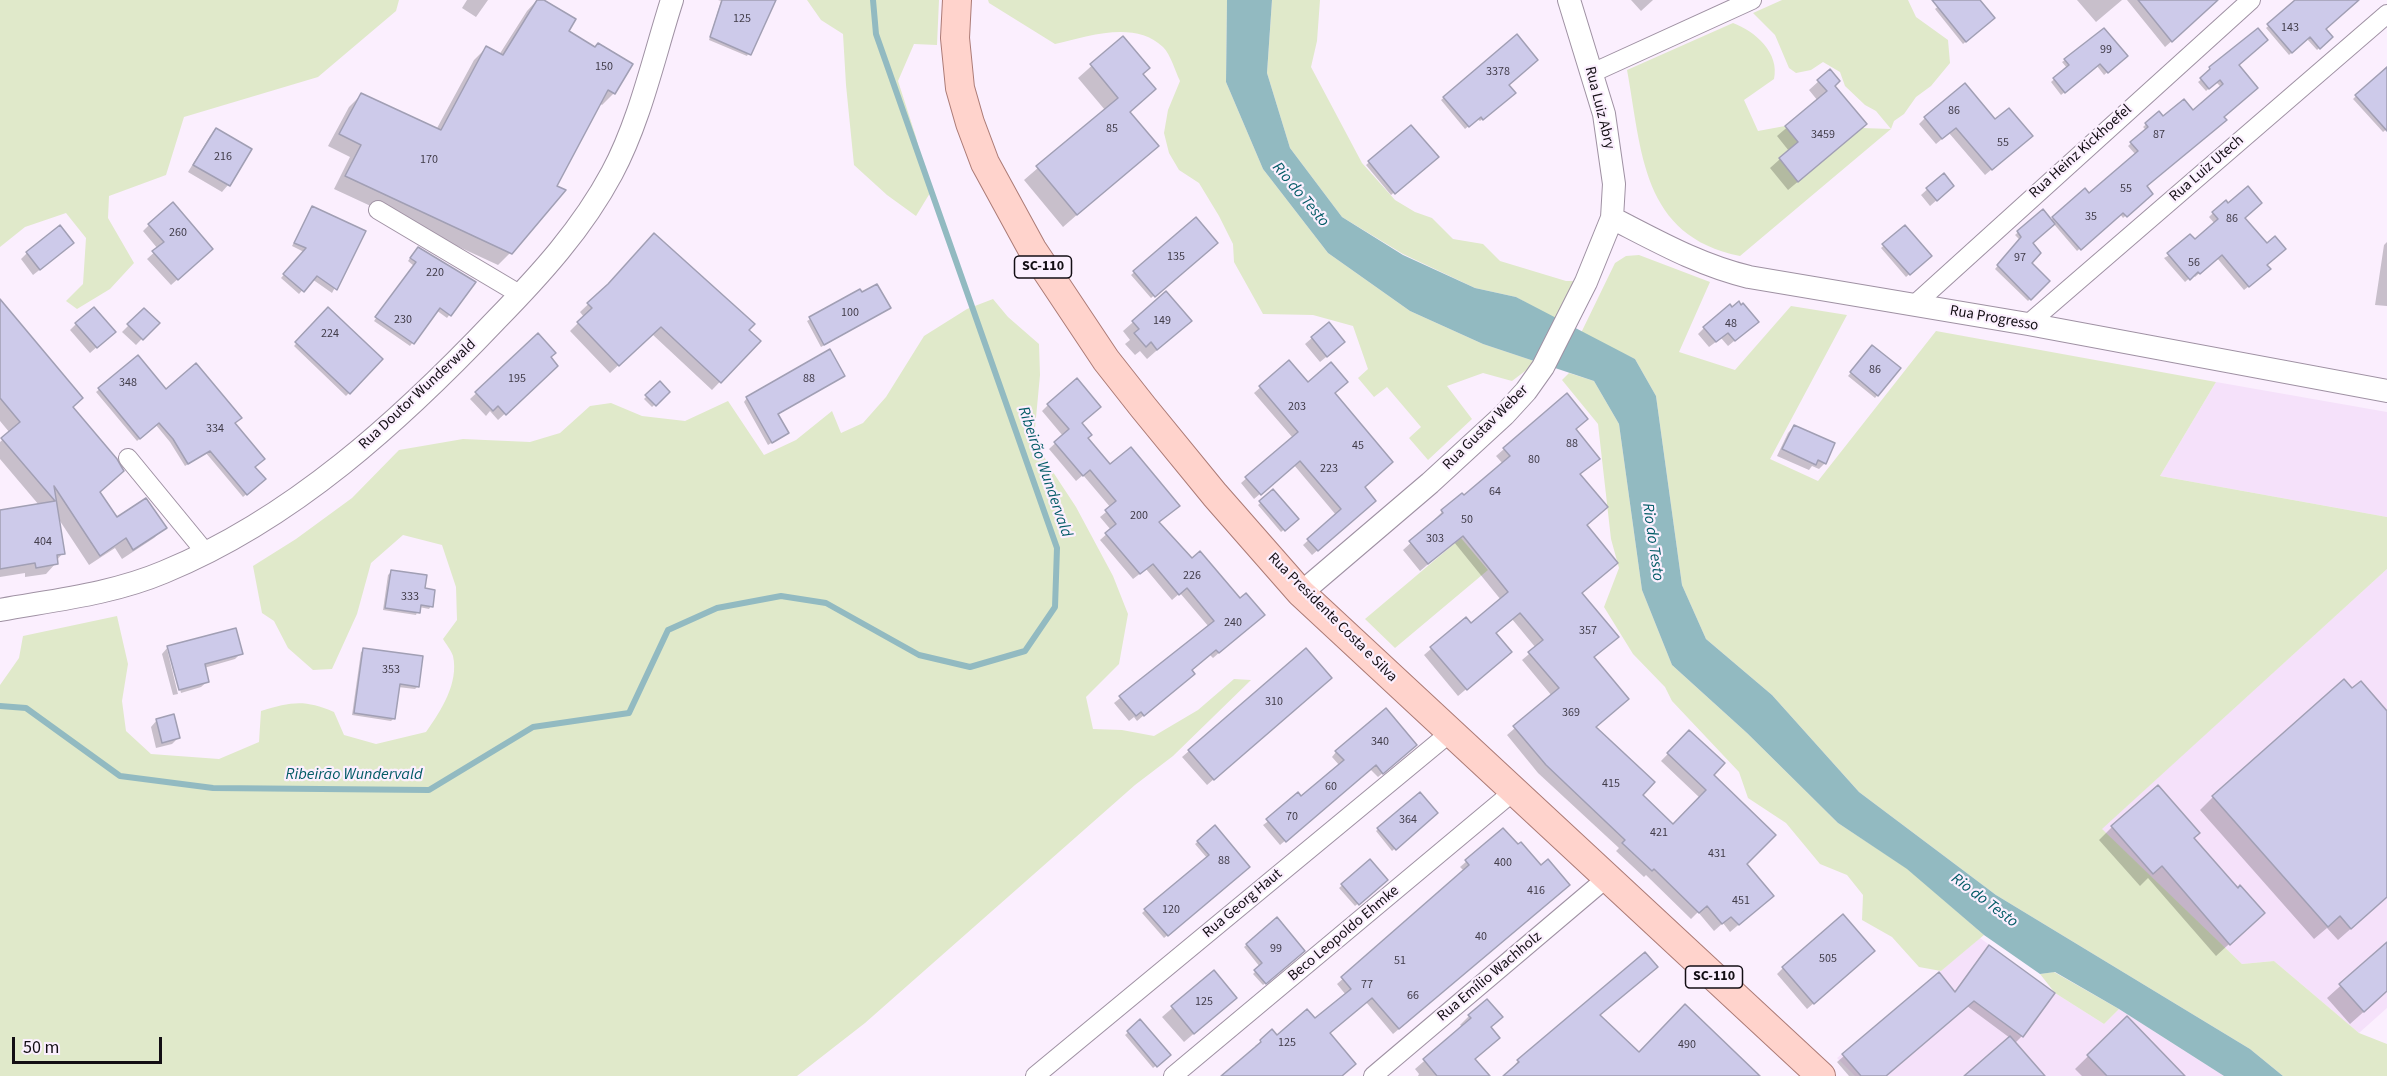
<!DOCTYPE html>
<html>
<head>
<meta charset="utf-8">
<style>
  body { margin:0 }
  #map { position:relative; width:2387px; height:1076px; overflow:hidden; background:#fbeffe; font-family:"Source Sans 3",sans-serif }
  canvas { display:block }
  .scale { position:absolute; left:12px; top:1037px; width:150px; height:27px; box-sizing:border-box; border:3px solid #130e14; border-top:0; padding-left:8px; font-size:18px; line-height:21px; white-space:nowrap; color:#130e14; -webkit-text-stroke:4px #fbeffe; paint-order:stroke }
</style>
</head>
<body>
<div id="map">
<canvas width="2387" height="1076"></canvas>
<div class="scale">50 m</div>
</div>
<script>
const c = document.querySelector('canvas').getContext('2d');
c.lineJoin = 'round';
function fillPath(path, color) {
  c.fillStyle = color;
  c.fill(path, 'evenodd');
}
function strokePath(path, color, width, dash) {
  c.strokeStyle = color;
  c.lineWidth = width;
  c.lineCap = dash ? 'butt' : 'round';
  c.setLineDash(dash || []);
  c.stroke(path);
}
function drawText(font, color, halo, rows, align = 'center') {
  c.font = font + ' "Source Sans 3",sans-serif';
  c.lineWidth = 4.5;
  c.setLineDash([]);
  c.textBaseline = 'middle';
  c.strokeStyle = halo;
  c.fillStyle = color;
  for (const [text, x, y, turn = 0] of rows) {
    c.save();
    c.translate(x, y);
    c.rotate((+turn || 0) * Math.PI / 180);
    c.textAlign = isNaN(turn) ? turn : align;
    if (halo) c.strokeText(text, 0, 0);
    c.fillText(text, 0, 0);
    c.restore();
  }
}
fillPath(new Path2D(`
  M2216 382 2387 412V517L2160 476Z
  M2387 569V1008L2359 1033 2274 961 2242 964 2101 829Z
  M1980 938 2055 993 2104 1024 2119 1009 2224 1076H1855L1837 1058Z`), '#f5e1fa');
fillPath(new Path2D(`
  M0 0H399L396 11 318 77 184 117 166 175 109 196 108 218 134 263 110 289 77 309 66 301 83 284 86 238 66 213 25 227 0 247Z
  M807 0H939L937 45 914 44 898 81 916 137 930 193 916 216 887 195 854 165 846 85 843 34 821 20Z
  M988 0H1227L1226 82 1263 169 1328 253 1410 311 1483 344 1537 362 1512 381 1483 373 1447 386 1472 419 1428 460 1409 438 1421 427 1387 387 1374 397 1358 378 1368 369 1353 326 1313 315 1263 314 1234 262 1233 244 1219 216 1199 183 1179 170 1169 153 1164 133 1168 110 1180 81C1175 71 1171 55 1163 47 1135 20 1089 36 1055 44L989 3Z
  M1272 0H1320L1317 41 1311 67 1362 163 1395 200 1415 212 1432 218 1453 239 1483 244 1500 261 1566 281H1575L1559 321 1516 297 1475 288 1403 254 1342 217 1290 148 1267 73Z
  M1782 0H1908L1916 17 1948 40 1950 63 1931 86 1916 97 1904 114 1894 121 1891 129 1740 256C1641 236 1642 151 1627 70L1733 23C1755 31 1780 53 1774 79L1744 100 1758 131 1785 126 1798 142 1779 158 1798 181 1862 128 1891 129 1876 111 1865 105 1845 86 1840 72 1823 62 1811 70 1796 73 1789 68 1775 35 1753 13Z
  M1639 255 1710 282 1679 352 1735 370 1791 306 1847 315 1770 459 1818 481 1936 331 2216 382 2160 476 2387 517V569L2102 829 2242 964 2274 961 2359 1033 2387 1044V1076H2283L2250 1049 1996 895 1859 792 1772 695 1706 639 1682 585 1656 396 1635 359 1581 333 1615 263 1626 256Z
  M993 299 1008 317 1039 344 1040 375 1034 439 1053 472 1076 507 1113 576 1128 614 1119 664 1086 697 1093 729 1122 730 1154 736 1198 710 1234 679 1251 680 1173 756 1135 785 865 1023 797 1076H0V685L19 658 23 636 117 616 128 664 122 701 126 731 151 754 219 759 259 742 261 711C291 702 304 699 334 712L344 735 376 744 426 732C441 711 459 683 453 656 451 650 446 644 443 639L457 620 456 587 442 545 403 535 371 563 357 614 332 669 313 670 288 648 274 621 262 613 253 566 296 539 352 498 399 450 463 439 530 442 560 433 590 406 611 403 642 416 685 421 728 401 764 455 796 440 832 411 841 433 863 423 886 397 924 336 967 309Z
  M1569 373 1594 381 1619 424 1642 590 1672 665 1747 733 1838 823 1908 869 1984 935 1941 971 1919 967 1892 937 1862 920 1863 895 1847 875 1820 864 1786 823 1748 798 1739 772 1672 701 1665 687 1633 654 1604 607 1619 568 1611 539 1598 424 1562 380Z
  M1461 538 1488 570 1395 648 1365 619Z
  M2054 972 2119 1009 2104 1024 2055 993 2040 974Z`), '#e0e9ca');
fillPath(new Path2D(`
  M1227 0H1272L1267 73 1290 148 1342 217 1403 255 1475 288 1516 297 1635 359 1656 396 1682 585 1706 639 1772 695 1859 792 1996 895 2250 1049 2283 1076H2224L2119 1009 2055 972 2040 974 1984 935 1907 869 1838 823 1747 733 1672 665 1642 590 1619 424 1594 381 1483 344 1410 311 1328 253 1263 169 1226 82Z`), '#92bac1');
fillPath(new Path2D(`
  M467 0H488L476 17 462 8Z
  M537 0H541L614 93 602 105 599 103 510 253 498 265 334 189 350 157 328 146 349 107 361 95 436 130 474 60 486 48 499 55 527 11Z
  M718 0H774L747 56 709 40 721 1Z
  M1631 0H1653L1641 11Z
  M1946 0H1978L1990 21 1963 44 1935 9Z
  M2077 0H2122L2096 22Z
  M2127 0H2218L2165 47Z
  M2298 0H2357L2324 29 2331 37 2317 50 2307 39 2289 55 2266 28Z
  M1517 36 1507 85 1511 95 1480 121 1477 119 1465 129 1441 100Z
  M1123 38 1142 74 1128 113 1156 146 1063 227 1024 180 1105 110 1078 78Z
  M2126 56 2104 75 2097 66 2061 95 2051 82 2067 68 2062 62 2065 60Z
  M2237 65 2222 117 2145 186 2149 196 2123 218 2120 214 2077 251 2053 223 2031 243 2030 263 2048 281 2028 301 1995 269 2020 240 2015 235 2042 211 2050 221 2085 190 2089 195 2136 155 2128 146 2146 130 2143 127 2159 113 2163 118 2193 112 2221 87 2216 82 2206 91 2198 82 2209 73 2207 71 2210 69Z
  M2387 66V129L2383 132 2353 99Z
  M1830 71 1833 86 1856 133 1788 190 1770 168 1789 151 1777 136 1818 101 1809 90Z
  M1925 118 1995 121 2024 142 1985 175 1949 133 1936 144 1919 124Z
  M1411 127 1436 157 1391 195 1366 165Z
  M216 130 250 150 228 185 222 192 188 172 210 136Z
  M1943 175 1946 192 1930 206 1921 195Z
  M312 208 364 232 332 293 312 279 299 294 281 278 304 252 292 246Z
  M2213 213 2266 265 2265 273 2244 290 2217 258 2195 277 2193 275 2185 282 2164 258 2194 242 2215 224 2209 217Z
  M1196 219 1216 243 1151 298 1131 275Z
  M149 225 205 255 171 285 147 259 158 249 143 231Z
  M1905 227 1930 256 1906 277 1881 248Z
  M2387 242V306L2375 305 2384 245Z
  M66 249 33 275 21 259 27 253Z
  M415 251 473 283 447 318 436 310 410 346 374 321 414 266 408 261Z
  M604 289 747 330 759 341 712 390 652 334 610 373 570 331 584 317 580 312Z
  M859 291 886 310 821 347 807 321Z
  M1166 293 1180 330 1147 359 1140 351 1135 355 1125 344 1130 340 1123 331Z
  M0 302 72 407 123 471 99 493 117 520 165 527 154 538 122 559 115 548 89 565 58 518 63 553 56 561V563L46 574 25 577V573L0 577V521L39 505 0 459V442L10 433 0 421Z
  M328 309 381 360 346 396 294 346Z
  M144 310 157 323 136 345 122 332Z
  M76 324 107 338 90 353 70 330Z
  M1328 324 1337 348 1320 362 1305 344Z
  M1704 328H1750L1728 346 1721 338 1709 347 1698 334Z
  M538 336 549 357 556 366 498 420 490 411 486 416 470 399Z
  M1873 347 1899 369 1875 398 1848 376Z
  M138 357 166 391 233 423 254 467 264 479 243 497 206 453 185 466 170 442 156 425 137 441 96 392Z
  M1289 362 1307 385 1334 393 1369 506 1312 555 1303 545 1336 515 1294 465 1254 499 1241 483 1293 438 1254 393Z
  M843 376 777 415 787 433 768 445 744 402 747 398Z
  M660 383 668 392 652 407 644 399Z
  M1566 395 1575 430 1591 466 1579 475 1606 507 1586 526 1580 594 1593 658 1627 699 1595 727 1641 795 1673 826 1700 798 1661 761 1689 732 1712 775 1745 864 1764 903 1730 932 1723 923 1714 931 1698 912 1691 919 1646 875 1644 877 1616 851 1619 848 1538 773 1507 735 1552 696 1522 660 1536 648 1512 619 1494 634 1502 659 1458 696 1424 655 1432 648 1471 625 1501 600 1454 542 1420 571 1403 550 1436 520 1435 519 1442 512 1464 497 1503 464 1496 456Z
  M1048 405 1080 424 1086 438 1110 466 1171 512 1158 523 1192 560 1256 621 1213 658 1210 655 1191 671 1187 679 1137 721 1134 717 1129 721 1114 703 1209 627 1180 593 1172 600 1146 569 1133 579 1100 540 1111 530 1100 517 1111 508 1083 475 1076 481 1049 449 1063 436 1042 411Z
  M1794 426 1825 463 1819 469 1812 466 1809 470 1777 456 1788 433Z
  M1273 492 1297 519 1281 532 1258 505Z
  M391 572 424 590 431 606 429 609 419 607 416 615 383 610 388 575Z
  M168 647 241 653 235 659 204 668 208 681 201 687 181 693 170 649H167L178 694 173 695 162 654Z
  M364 650 418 686 415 689 398 687 394 718 391 721 352 715 361 652Z
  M1306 650 1324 684 1207 785 1182 757Z
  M2387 713V897L2338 940 2327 928 2314 939 2200 810 2213 797Z
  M157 720 178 738 172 744 156 748 151 727Z
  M1411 750 1378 777 1370 769 1280 845 1263 825 1301 798 1340 766 1332 757 1336 752Z
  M1420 794 1436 813 1392 851 1376 831Z
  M1215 827 1246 869 1164 938 1142 913 1207 858 1195 844Z
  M2112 827 2192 838 2238 890 2263 913 2216 956 2148 878 2140 886 2099 840Z
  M1503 830 1562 890 1393 1034 1366 1002 1329 1033 1341 1076H1223L1257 1048 1255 1046 1261 1041 1315 1021 1346 995 1337 984 1464 871 1460 867Z
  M1370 861 1386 880 1355 906 1339 888Z
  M1276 920 1300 954 1263 985 1253 974 1260 967 1244 947Z
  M2387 944V991L2350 1024 2327 998Z
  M1983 953 2022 1036 2015 1043 2043 1076H1966L2010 1038 1967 1006 1884 1076H1849L1837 1062 1939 975 1954 993Z
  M1645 954 1599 1016 1638 1054 1743 1076H1505L1518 1061Z
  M1867 957 1807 1009 1777 974 1783 968Z
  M1214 972 1225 1007 1184 1042 1162 1017Z
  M1469 1016 1490 1028 1474 1060 1488 1076H1418L1419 1074 1415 1069 1463 1027 1460 1025Z
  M2127 1018 2183 1076H2082L2075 1069Z
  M1140 1022 1169 1055 1153 1068 1125 1035Z`), '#0003');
strokePath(new Path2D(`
  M0 706 26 708 120 776 213 788 429 790 533 727 629 713 668 630 717 608 781 596 826 603 919 655 970 667 1025 651 1055 607 1057 548 876 34 873 0`), '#92bac1', 6);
const building = new Path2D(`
  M537 0H544L576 19 569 31 595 47 598 43 633 64 615 94 608 90 557 186 566 190 512 254 345 176 361 145 339 134 361 93 441 130 486 46 503 55Z
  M722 0H776L751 55 710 37Z
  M1932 0H1980L1995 18 1966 42Z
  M2138 0H2218L2172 42Z
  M2295 0H2359L2326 29 2333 37 2320 49 2310 37 2292 53 2267 24Z
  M2104 28 2128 56 2108 73 2100 64 2065 93 2053 78 2069 65 2064 59Z
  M2258 28 2268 40 2239 65 2258 88 2224 117 2227 120 2147 186 2153 194 2127 217 2123 213 2081 250 2052 217 2085 188 2089 193 2138 151 2130 142 2148 127 2145 123 2159 111 2163 116 2184 99 2193 110 2223 84 2220 80 2209 89 2200 78 2210 69 2209 67Z
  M1517 34 1538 60 1509 85 1516 93 1483 120 1481 117 1469 127 1443 97Z
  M1123 36 1150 68 1143 74 1156 89 1130 112 1159 146 1077 215 1036 166 1118 98 1090 64Z
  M2387 67V131L2355 95Z
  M1830 69 1840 81 1835 86 1867 124 1798 182 1779 158 1798 142 1785 126 1827 91 1817 80Z
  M1965 83 1995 119 2009 108 2033 136 1992 170 1956 128 1942 139 1924 117Z
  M1411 125 1439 157 1395 194 1368 161Z
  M216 128 252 149 230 186 193 165Z
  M1944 173 1954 186 1937 201 1926 188Z
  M2248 186 2262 203 2245 218 2267 243 2275 236 2286 249 2267 265 2271 269 2249 287 2222 255 2200 274 2198 272 2190 280 2167 253 2190 234 2195 239 2218 219 2212 212 2226 200 2228 203Z
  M173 202 213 249 178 280 152 251 164 242 148 224Z
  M312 206 366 231 337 290 317 276 304 292 283 274 306 248 294 243Z
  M2043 209 2055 224 2033 243 2041 253 2032 263 2050 281 2031 300 1997 265 2021 237 2017 231Z
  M1196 217 1218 243 1155 297 1133 271Z
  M60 225 74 243 40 270 26 252Z
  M1905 225 1932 256 1910 275 1882 244Z
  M654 233 755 324 749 330 761 341 721 383 661 327 619 366 577 322 592 308 587 303 608 284Z
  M418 247 476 282 451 316 440 308 414 344 375 317 416 262 410 258Z
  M877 284 891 308 824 345 809 317 860 289 862 292Z
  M1166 291 1192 321 1157 350 1151 342 1146 347 1134 333 1139 329 1132 321Z
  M0 299 83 398 73 407 117 459 124 471 100 492 117 517 146 498 167 528 133 550 126 538 100 556 54 486 65 554 57 555 58 564 36 568 35 563 0 569V510L55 501 1 438 20 422 0 398Z
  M1739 301 1741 305 1743 303 1759 322 1735 341 1728 333 1716 342 1703 327 1730 304 1732 307Z
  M94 307 116 332 97 348 75 323Z
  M328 307 383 359 350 394 295 342Z
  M144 308 160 323 143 340 127 324Z
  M1329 322 1345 342 1327 357 1311 337Z
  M538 333 556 353 551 357 558 366 506 415 498 406 493 411 475 392Z
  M1872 345 1901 368 1878 396 1850 372Z
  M830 349 845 376 778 414 789 433 772 443 746 397Z
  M138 355 166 389 196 363 242 418 235 423 265 459 255 467 266 479 247 495 210 451 188 464 173 439 159 423 140 439 98 388Z
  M1289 360 1308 382 1331 362 1348 382 1335 393 1393 462 1365 487 1376 501 1318 551 1307 539 1341 509 1300 461 1261 495 1245 477 1298 432 1259 386Z
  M1077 378 1101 407 1082 423 1092 435 1088 438 1110 464 1131 447 1180 506 1159 522 1192 558 1200 551 1240 598 1246 593 1265 615 1219 653 1216 650 1192 670 1195 674 1144 716 1141 712 1136 716 1119 696 1214 621 1187 588 1179 595 1153 564 1140 574 1105 533 1116 524 1105 510 1116 501 1090 470 1083 476 1054 442 1069 429 1047 404Z
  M660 381 670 392 656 406 645 395Z
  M1567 393 1588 419 1576 429 1600 459 1580 474 1608 507 1587 525 1618 563 1582 593 1619 637 1594 657 1629 699 1596 727 1655 782 1643 795 1673 824 1706 790 1667 753 1689 730 1725 763 1714 775 1776 835 1747 864 1774 896 1739 925 1731 917 1722 924 1707 906 1699 913 1654 869 1652 871 1622 843 1625 840 1546 765 1513 726 1559 688 1528 652 1543 640 1520 613 1496 633 1512 652 1467 690 1430 647 1466 617 1471 623 1508 592 1463 536 1428 564 1409 541 1443 513 1441 510 1462 493 1464 495 1510 456 1503 448Z
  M1794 425 1835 443 1826 464 1818 460 1816 465 1782 449Z
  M1273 489 1299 519 1285 531 1259 501Z
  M391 570 427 575 425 588 435 590 433 607 421 605 420 613 385 608Z
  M236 628 243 654 205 664 209 682 179 690 167 646Z
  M363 648 423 656 419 687 400 684 395 719 354 713Z
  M1306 648 1332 678 1214 780 1188 750Z
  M2344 679 2352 688 2361 681 2387 711V897L2351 929 2340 916 2328 927 2212 796Z
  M1386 708 1417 745 1383 774 1376 765 1286 842 1266 819 1298 792 1301 796 1344 760 1335 751Z
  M174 714 180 738 162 743 156 719Z
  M2158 785 2200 833 2194 838 2238 888 2240 885 2265 913 2230 945 2162 866 2153 874 2111 826Z
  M1420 792 1438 813 1396 850 1377 828Z
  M1215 825 1250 867 1168 936 1144 909 1209 855 1197 841Z
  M1503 828 1518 844 1521 842 1541 865 1548 859 1570 885 1399 1029 1372 998 1330 1033 1356 1064 1342 1076H1221L1261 1042 1260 1040 1272 1029 1277 1035 1307 1009 1315 1018 1351 989 1341 977 1469 865 1465 860Z
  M1370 859 1388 880 1359 905 1341 884Z
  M1843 914 1875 951 1814 1004 1782 967Z
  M1277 917 1305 951 1266 984 1254 970 1262 963 1246 944Z
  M2387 942V991L2364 1012 2339 984Z
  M1989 945 2055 993 2023 1037 1974 1001 1886 1076H1861L1842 1054 1939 972 1955 992Z
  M1645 952 1658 967 1600 1015 1639 1052 1685 1004 1760 1076H1503L1519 1062 1517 1060Z
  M1214 970 1237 998 1194 1034 1171 1006Z
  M1487 999 1503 1017 1491 1027 1500 1038 1475 1059 1490 1076H1437L1423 1059 1471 1018 1468 1015Z
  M2127 1016 2185 1076H2107L2087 1055Z
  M1140 1019 1171 1055 1157 1067 1127 1031Z
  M2010 1036 2045 1076H1964Z`);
fillPath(building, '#cdcaea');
strokePath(building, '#a19fb4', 1.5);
const minor = new Path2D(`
  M1592 73 1752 0
  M378 210 521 295
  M1913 306 2251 0
  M2028 324 2387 14
  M128 458 206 553
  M1035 1076 1451 732
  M1173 1076 1514 791
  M1373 1076 1608 877`);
const tertiary = new Path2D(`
  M1612 218C1657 241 1699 265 1749 277L2028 324 2387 391
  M1301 593 1430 483 1504 415 1526 391 1543 367 1586 282 1612 218 1614 184 1604 114 1569 0
  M0 610C55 600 112 594 164 572 293 519 401 420 496 320 540 275 582 229 612 173 640 121 654 56 672 0`);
const primary = new Path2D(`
  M957 0 955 38 960 88 970 123 985 163 1032 249 1106 360 1143 407 1215 495 1301 593 1821 1076`);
strokePath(minor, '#9f91a3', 20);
strokePath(tertiary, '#9f91a3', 24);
strokePath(primary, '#ac7b76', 30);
strokePath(minor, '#fff', 18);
strokePath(tertiary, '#fff', 22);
strokePath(primary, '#ffd3cc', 28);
drawText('12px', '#423d4a', null, [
  ["125",742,19],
  ["143",2290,28],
  ["99",2106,50],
  ["150",604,67],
  ["3378",1498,72],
  ["86",1954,111],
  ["85",1112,129],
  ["3459",1823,135],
  ["87",2159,135],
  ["55",2003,143],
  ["216",223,157],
  ["170",429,160],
  ["55",2126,189],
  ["35",2091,217],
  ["86",2232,219],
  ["260",178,233],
  ["135",1176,257],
  ["97",2020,258],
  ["56",2194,263],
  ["220",435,273],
  ["100",850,313],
  ["230",403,320],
  ["149",1162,321],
  ["48",1731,324],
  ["224",330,334],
  ["86",1875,370],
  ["195",517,379],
  ["88",809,379],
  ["348",128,383],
  ["203",1297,407],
  ["334",215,429],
  ["88",1572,444],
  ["45",1358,446],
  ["80",1534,460],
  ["223",1329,469],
  ["64",1495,492],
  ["200",1139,516],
  ["50",1467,520],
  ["303",1435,539],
  ["404",43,542],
  ["226",1192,576],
  ["333",410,597],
  ["240",1233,623],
  ["357",1588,631],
  ["353",391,670],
  ["310",1274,702],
  ["369",1571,713],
  ["340",1380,742],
  ["415",1611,784],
  ["60",1331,787],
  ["70",1292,817],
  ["364",1408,820],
  ["421",1659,833],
  ["431",1717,854],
  ["88",1224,861],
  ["400",1503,863],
  ["416",1536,891],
  ["451",1741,901],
  ["120",1171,910],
  ["40",1481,937],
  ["99",1276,949],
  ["505",1828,959],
  ["51",1400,961],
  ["77",1367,985],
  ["66",1413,996],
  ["125",1204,1002],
  ["125",1287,1043],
  ["490",1687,1045]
]);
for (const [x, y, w] of [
  [1043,267,57],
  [1714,977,57]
]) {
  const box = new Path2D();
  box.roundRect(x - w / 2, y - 11, w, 22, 4.5);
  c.fillStyle = '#fbeffe';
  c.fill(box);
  strokePath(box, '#130e14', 1.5);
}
drawText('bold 14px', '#130e14', null, [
  ["SC-110",1043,267],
  ["SC-110",1714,977]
]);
drawText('15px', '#130e14', '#fbeffe', [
  ["Rua Luiz Abry",1599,108,76],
  ["Rua Heinz Kickhoefel",2081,152,-42],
  ["Rua Luiz Utech",2207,169,-41],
  ["Rua Progresso",1994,319,10],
  ["Rua Doutor Wunderwald",418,395,-43],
  ["Rua Gustav Weber",1486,428,-45],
  ["Rua Presidente Costa e Silva",1332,618,45],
  ["Rua Georg Haut",1243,904,-40],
  ["Beco Leopoldo Ehmke",1344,934,-40],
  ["Rua Emílio Wachholz",1490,977,-40]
]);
drawText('italic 16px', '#025b66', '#fbeffe', [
  ["Rio do Testo",1300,195,50],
  ["Ribeirão Wundervald",1044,472,71],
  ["Rio do Testo",1652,542,82],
  ["Ribeirão Wundervald",354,775],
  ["Rio do Testo",1984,901,37]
]);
</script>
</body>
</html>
